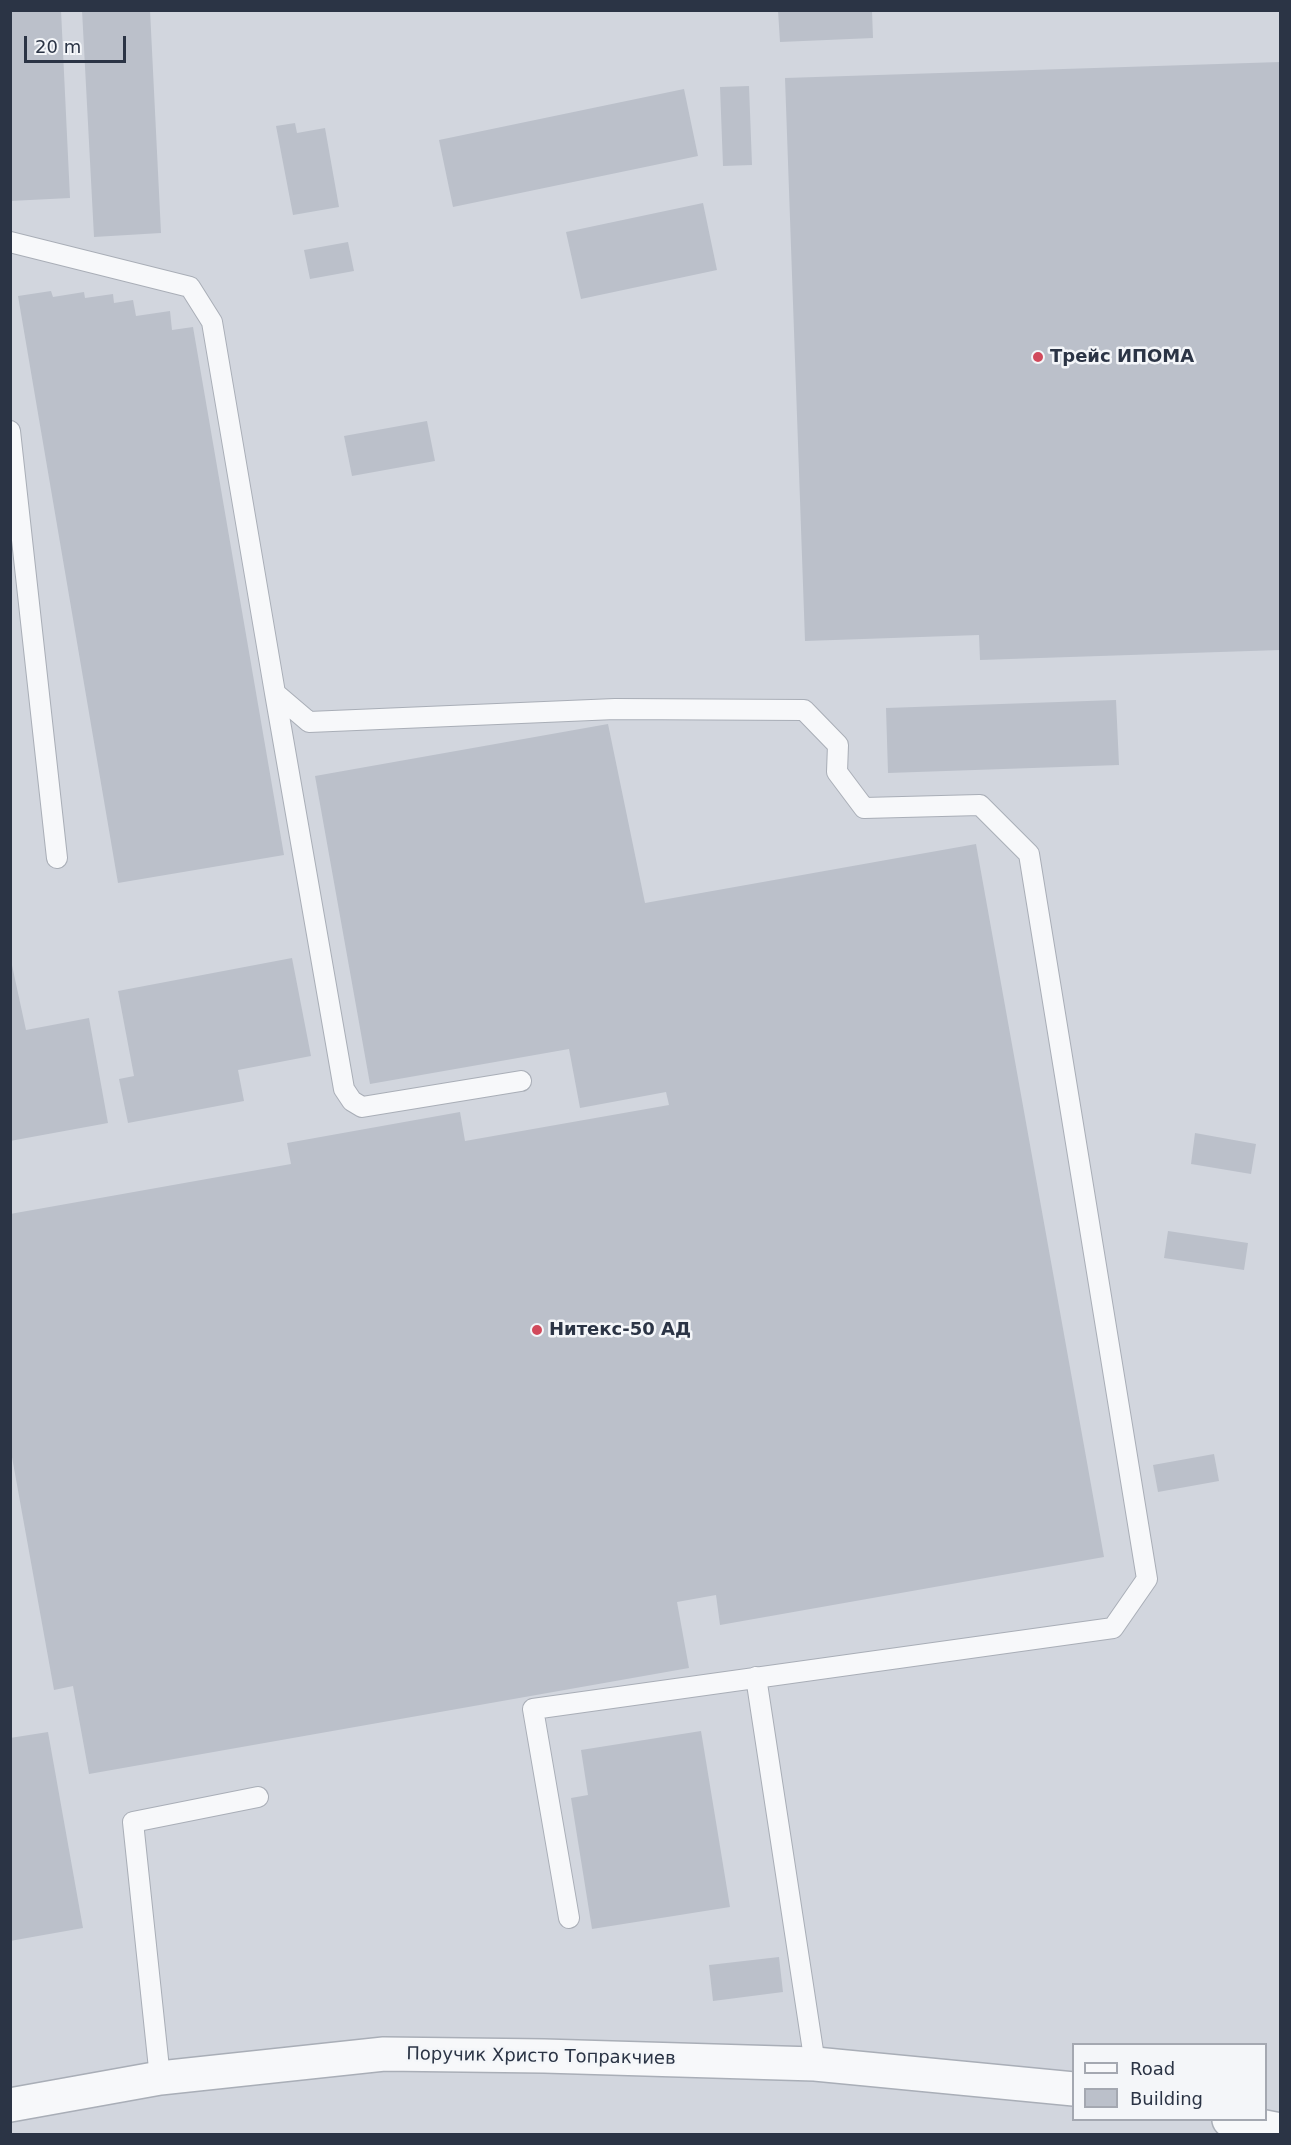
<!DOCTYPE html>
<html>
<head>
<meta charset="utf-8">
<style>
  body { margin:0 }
  #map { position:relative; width:1291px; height:2145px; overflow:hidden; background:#e4e7ec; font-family:"DejaVu Sans",sans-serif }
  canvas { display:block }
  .frame { position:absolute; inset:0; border:12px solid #2b3445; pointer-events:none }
  .legend { position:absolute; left:1072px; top:2043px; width:195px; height:78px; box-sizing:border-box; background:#f4f6f9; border:2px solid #a4a8b1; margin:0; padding:8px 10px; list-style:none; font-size:18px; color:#2b3445 }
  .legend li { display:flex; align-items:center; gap:12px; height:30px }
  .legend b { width:30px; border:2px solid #a4a8b1 }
  .scale { position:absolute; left:24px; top:36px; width:102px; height:27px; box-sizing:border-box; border:3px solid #2b3445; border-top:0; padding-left:8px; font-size:18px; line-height:21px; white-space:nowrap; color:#2b3445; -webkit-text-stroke:4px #f4f6f9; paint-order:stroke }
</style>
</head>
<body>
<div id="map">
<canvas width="1291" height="2145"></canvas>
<div class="frame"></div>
<ul class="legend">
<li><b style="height:8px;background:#f7f8fa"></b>Road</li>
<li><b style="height:16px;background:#bbc0ca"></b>Building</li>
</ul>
<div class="scale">20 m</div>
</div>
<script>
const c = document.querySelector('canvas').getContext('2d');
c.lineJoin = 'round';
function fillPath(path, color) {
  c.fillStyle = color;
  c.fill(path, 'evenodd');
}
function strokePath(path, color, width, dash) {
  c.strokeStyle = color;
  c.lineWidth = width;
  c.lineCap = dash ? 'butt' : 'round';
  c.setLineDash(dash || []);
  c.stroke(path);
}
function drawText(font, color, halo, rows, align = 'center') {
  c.font = font + ' "DejaVu Sans",sans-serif';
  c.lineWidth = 5;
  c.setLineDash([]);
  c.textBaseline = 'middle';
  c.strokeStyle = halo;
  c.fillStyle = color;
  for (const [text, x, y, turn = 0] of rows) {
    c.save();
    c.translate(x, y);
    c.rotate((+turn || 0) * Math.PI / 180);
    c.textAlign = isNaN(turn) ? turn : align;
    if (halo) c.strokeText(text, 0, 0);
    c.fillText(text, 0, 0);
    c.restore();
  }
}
fillPath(new Path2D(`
  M11 11H1280V2134H11ZM1074 2044H1266V2120H1074Z`), '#d2d6de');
fillPath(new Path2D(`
  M10 10H61L70 198 10 201Z
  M82 10H150L161 233 94 237Z
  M778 10H872L873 38 780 42Z
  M1280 62V650L980 660 979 635 805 641 785 78Z
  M749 86 752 165 723 166 720 87Z
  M684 89 698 156 453 207 439 140Z
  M295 123 297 133 325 128 339 207 293 215 276 126Z
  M703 203 717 270 581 299 566 232Z
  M348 242 354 271 310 279 304 250Z
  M51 291 53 297 84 292 85 298 113 294 114 303 133 300 136 316 170 311 172 330 193 327 284 855 118 883 18 296Z
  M427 421 435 461 352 476 344 436Z
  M1116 700 1119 765 888 773 886 708Z
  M608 724 645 903 976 844 1104 1557 720 1625 716 1595 677 1602 689 1668 89 1774 73 1686 54 1690 10 1446V1214L291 1164 287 1143 460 1112 465 1141 669 1105 666 1092 580 1108 569 1049 370 1084 315 776Z
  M10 956 26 1030 89 1018 108 1123 10 1141Z
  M292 958 311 1056 238 1070 244 1101 128 1123 119 1079 134 1076 118 991Z
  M1195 1133 1256 1144 1251 1174 1191 1164Z
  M1168 1231 1248 1243 1244 1270 1164 1258Z
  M1214 1454 1219 1481 1158 1492 1153 1465Z
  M701 1731 730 1907 592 1929 571 1798 588 1795 581 1750Z
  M48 1732 83 1928 10 1941V1738Z
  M779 1957 783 1992 713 2001 709 1965Z`), '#bbc0ca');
const lane = new Path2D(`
  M10 242 190 287 212 322 275 693 309 722 615 709 804 710 838 745 837 772 864 808 980 805 1029 854 1147 1579 1113 1628 533 1709 569 1918
  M10 431 57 858
  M275 693 344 1089 352 1101 362 1107 521 1081
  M756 1677 815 2064
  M160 2078 133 1822 258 1797`);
const street = new Path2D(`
  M10 2105 160 2078 384 2054 544 2056 815 2064 1074 2089
  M1229 2120 1280 2130`);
strokePath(lane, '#a9aeb7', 22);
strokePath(street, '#a9aeb7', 36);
strokePath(lane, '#f7f8fa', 20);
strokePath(street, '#f7f8fa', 33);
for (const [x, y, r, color] of [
  [1038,357,6,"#d1495b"],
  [537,1330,6,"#d1495b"]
]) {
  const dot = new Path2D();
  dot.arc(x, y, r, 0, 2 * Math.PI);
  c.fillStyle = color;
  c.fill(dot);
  strokePath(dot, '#f4f6f9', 2);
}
drawText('bold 18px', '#2b3445', '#f4f6f9', [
  ["Трейс ИПОМА",1050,357],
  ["Нитекс-50 АД",549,1330]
], 'left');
drawText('18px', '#2b3445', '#f4f6f9', [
  ["Поручик Христо Топракчиев",541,2057,1]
]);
</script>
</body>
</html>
